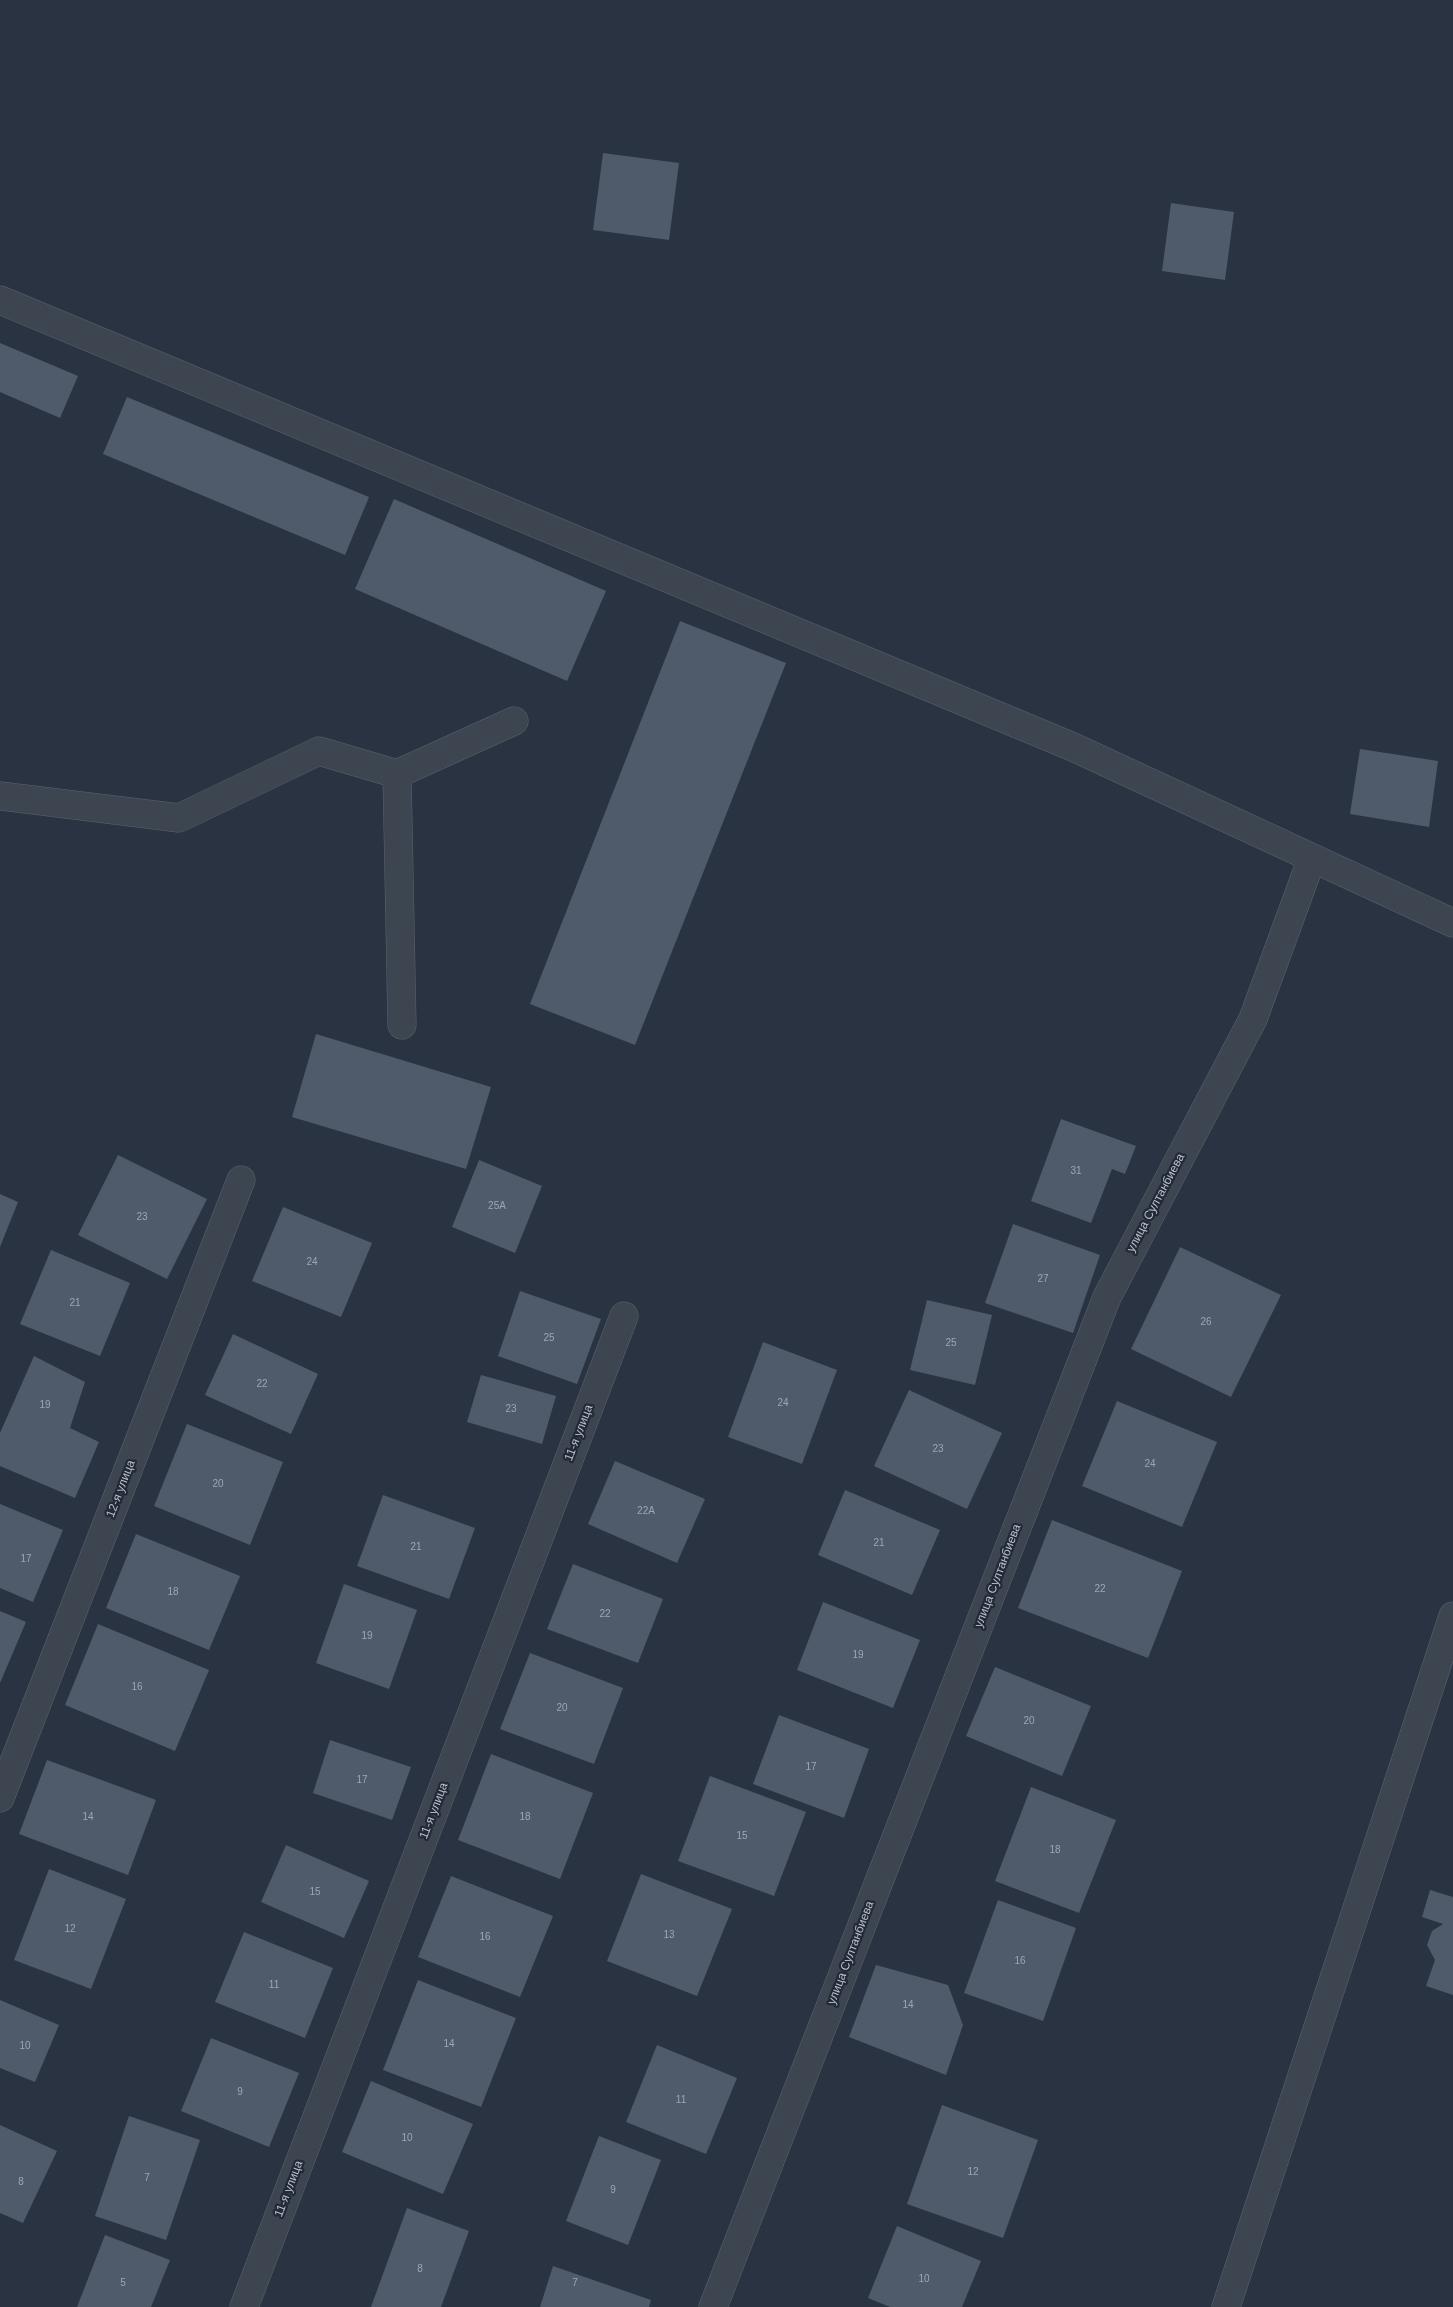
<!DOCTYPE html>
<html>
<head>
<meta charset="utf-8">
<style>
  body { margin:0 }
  canvas { display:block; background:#293341 }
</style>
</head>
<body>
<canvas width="1453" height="2307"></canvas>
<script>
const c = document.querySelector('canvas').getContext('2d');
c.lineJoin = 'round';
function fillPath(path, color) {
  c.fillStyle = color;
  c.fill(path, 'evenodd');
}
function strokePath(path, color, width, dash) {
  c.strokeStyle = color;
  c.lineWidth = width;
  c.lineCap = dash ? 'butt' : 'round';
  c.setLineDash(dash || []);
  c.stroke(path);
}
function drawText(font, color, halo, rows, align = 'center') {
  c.font = font + ' Arial,sans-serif';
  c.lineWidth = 4.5;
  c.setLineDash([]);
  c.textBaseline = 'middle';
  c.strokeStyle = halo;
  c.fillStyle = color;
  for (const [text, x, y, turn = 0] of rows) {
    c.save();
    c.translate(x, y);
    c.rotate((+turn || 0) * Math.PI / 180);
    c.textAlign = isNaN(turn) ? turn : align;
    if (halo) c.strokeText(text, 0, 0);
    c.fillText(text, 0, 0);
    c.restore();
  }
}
fillPath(new Path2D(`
  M603 153 679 163 669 240 593 230Z
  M1171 203 1234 212 1225 280 1162 271Z
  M0 343 78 376 60 418 0 392Z
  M127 397 369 497 345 555 103 454Z
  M394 499 606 591 567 681 355 589Z
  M680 621 786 663 635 1045 530 1004Z
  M1360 749 1438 761 1429 827 1350 814Z
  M316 1034 491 1087 466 1169 292 1117Z
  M1061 1119 1136 1146 1125 1174 1112 1169 1091 1223 1031 1201Z
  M118 1155 207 1199 167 1279 78 1235Z
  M479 1160 542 1186 515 1253 452 1227Z
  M0 1194 18 1202 0 1247Z
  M283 1207 372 1243 341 1317 252 1281Z
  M1013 1224 1100 1255 1073 1333 985 1303Z
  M1180 1247 1281 1295 1231 1397 1131 1349Z
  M51 1250 130 1283 100 1356 20 1324Z
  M520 1291 601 1319 577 1384 498 1356Z
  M927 1300 992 1315 975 1385 910 1370Z
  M233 1334 318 1374 291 1434 205 1395Z
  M763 1342 837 1370 802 1464 728 1437Z
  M34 1356 85 1382 70 1428 99 1442 75 1498 0 1466V1433Z
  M481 1375 556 1396 542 1444 467 1422Z
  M909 1390 1002 1433 967 1509 874 1466Z
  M1117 1401 1217 1442 1182 1527 1082 1486Z
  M187 1424 283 1462 250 1545 154 1506Z
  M615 1461 705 1499 677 1563 588 1524Z
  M845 1490 940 1530 912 1595 818 1555Z
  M383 1495 475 1528 449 1599 357 1566Z
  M0 1504 63 1530 33 1602 0 1588Z
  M1052 1520 1182 1571 1148 1658 1018 1608Z
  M136 1534 240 1576 209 1650 106 1608Z
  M573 1564 663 1599 638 1663 547 1629Z
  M344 1584 417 1610 389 1689 316 1663Z
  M823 1602 920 1640 893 1708 797 1670Z
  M0 1611 26 1622 0 1683Z
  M98 1624 209 1670 175 1751 65 1705Z
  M530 1653 623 1688 594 1764 500 1729Z
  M995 1667 1091 1706 1062 1776 966 1736Z
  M779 1715 869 1749 844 1818 753 1784Z
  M330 1740 411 1767 392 1820 313 1793Z
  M491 1754 593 1793 560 1879 458 1840Z
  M47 1760 156 1800 128 1875 19 1834Z
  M710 1776 806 1812 774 1896 678 1861Z
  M1031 1787 1116 1820 1079 1913 995 1881Z
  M286 1845 369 1881 344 1938 261 1902Z
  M49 1869 126 1899 91 1989 14 1960Z
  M641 1874 732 1909 697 1996 607 1961Z
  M451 1876 553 1916 520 1997 418 1957Z
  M1430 1890 1453 1897V1995L1426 1986 1435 1960 1427 1945 1432 1931 1443 1924 1422 1917Z
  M998 1900 1076 1928 1043 2021 964 1993Z
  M244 1932 333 1968 305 2038 215 2002Z
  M876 1965 948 1985 963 2025 946 2075 849 2037Z
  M418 1980 516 2018 481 2107 383 2070Z
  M0 2000 59 2025 35 2082 0 2068Z
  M211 2038 299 2073 269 2147 181 2111Z
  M657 2045 737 2078 706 2154 626 2122Z
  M371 2081 473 2124 443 2194 342 2152Z
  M942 2105 1038 2140 1003 2238 907 2204Z
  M129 2116 200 2140 166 2240 95 2216Z
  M0 2125 57 2151 23 2223 0 2213Z
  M599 2136 661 2160 628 2245 566 2221Z
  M407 2208 469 2231 441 2307H371Z
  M897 2226 981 2261 962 2307H890L868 2298Z
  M105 2235 170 2260 151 2307H77Z
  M553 2266 651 2300 649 2307H540Z`), '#4f5a6a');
const minor = new Path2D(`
  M0 300 1073 747 1453 923
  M397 774 402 1025
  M0 796 179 818 319 751 397 774 514 721
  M0 1798 241 1180
  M244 2307 624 1316
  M713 2307 1107 1297 1253 1019 1312 858
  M1226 2307 1453 1616`);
strokePath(minor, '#5b636f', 29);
strokePath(minor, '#3d4551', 28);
drawText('10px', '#9fa6b3', null, [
  ["31",1076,1171],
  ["25А",497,1206],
  ["23",142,1217],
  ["24",312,1262],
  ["27",1043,1279],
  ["21",75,1303],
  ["26",1206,1322],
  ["25",549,1338],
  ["25",951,1343],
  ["22",262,1384],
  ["24",783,1403],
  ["19",45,1405],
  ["23",511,1409],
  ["23",938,1449],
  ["24",1150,1464],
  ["20",218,1484],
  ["22А",646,1511],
  ["21",879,1543],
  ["21",416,1547],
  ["17",26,1559],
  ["22",1100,1589],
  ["18",173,1592],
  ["22",605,1614],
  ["19",367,1636],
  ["19",858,1655],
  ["16",137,1687],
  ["20",562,1708],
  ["20",1029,1721],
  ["17",811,1767],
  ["17",362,1780],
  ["14",88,1817],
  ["18",525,1817],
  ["15",742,1836],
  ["18",1055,1850],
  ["15",315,1892],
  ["12",70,1929],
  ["13",669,1935],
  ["16",485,1937],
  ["16",1020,1961],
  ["11",274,1985],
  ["14",908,2005],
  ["14",449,2044],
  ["10",25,2046],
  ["9",240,2092],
  ["11",681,2100],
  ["10",407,2138],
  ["12",973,2172],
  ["7",147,2178],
  ["8",21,2182],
  ["9",613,2190],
  ["8",420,2269],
  ["10",924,2279],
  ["5",123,2283],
  ["7",575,2283]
]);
drawText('12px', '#bac0cb', '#222a37', [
  ["улица Султанбиева",1156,1203,-62],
  ["11-я улица",579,1433,-69],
  ["12-я улица",121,1489,-69],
  ["улица Султанбиева",998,1576,-69],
  ["11-я улица",434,1811,-69],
  ["улица Султанбиева",851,1953,-69],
  ["11-я улица",289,2189,-69]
]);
</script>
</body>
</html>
